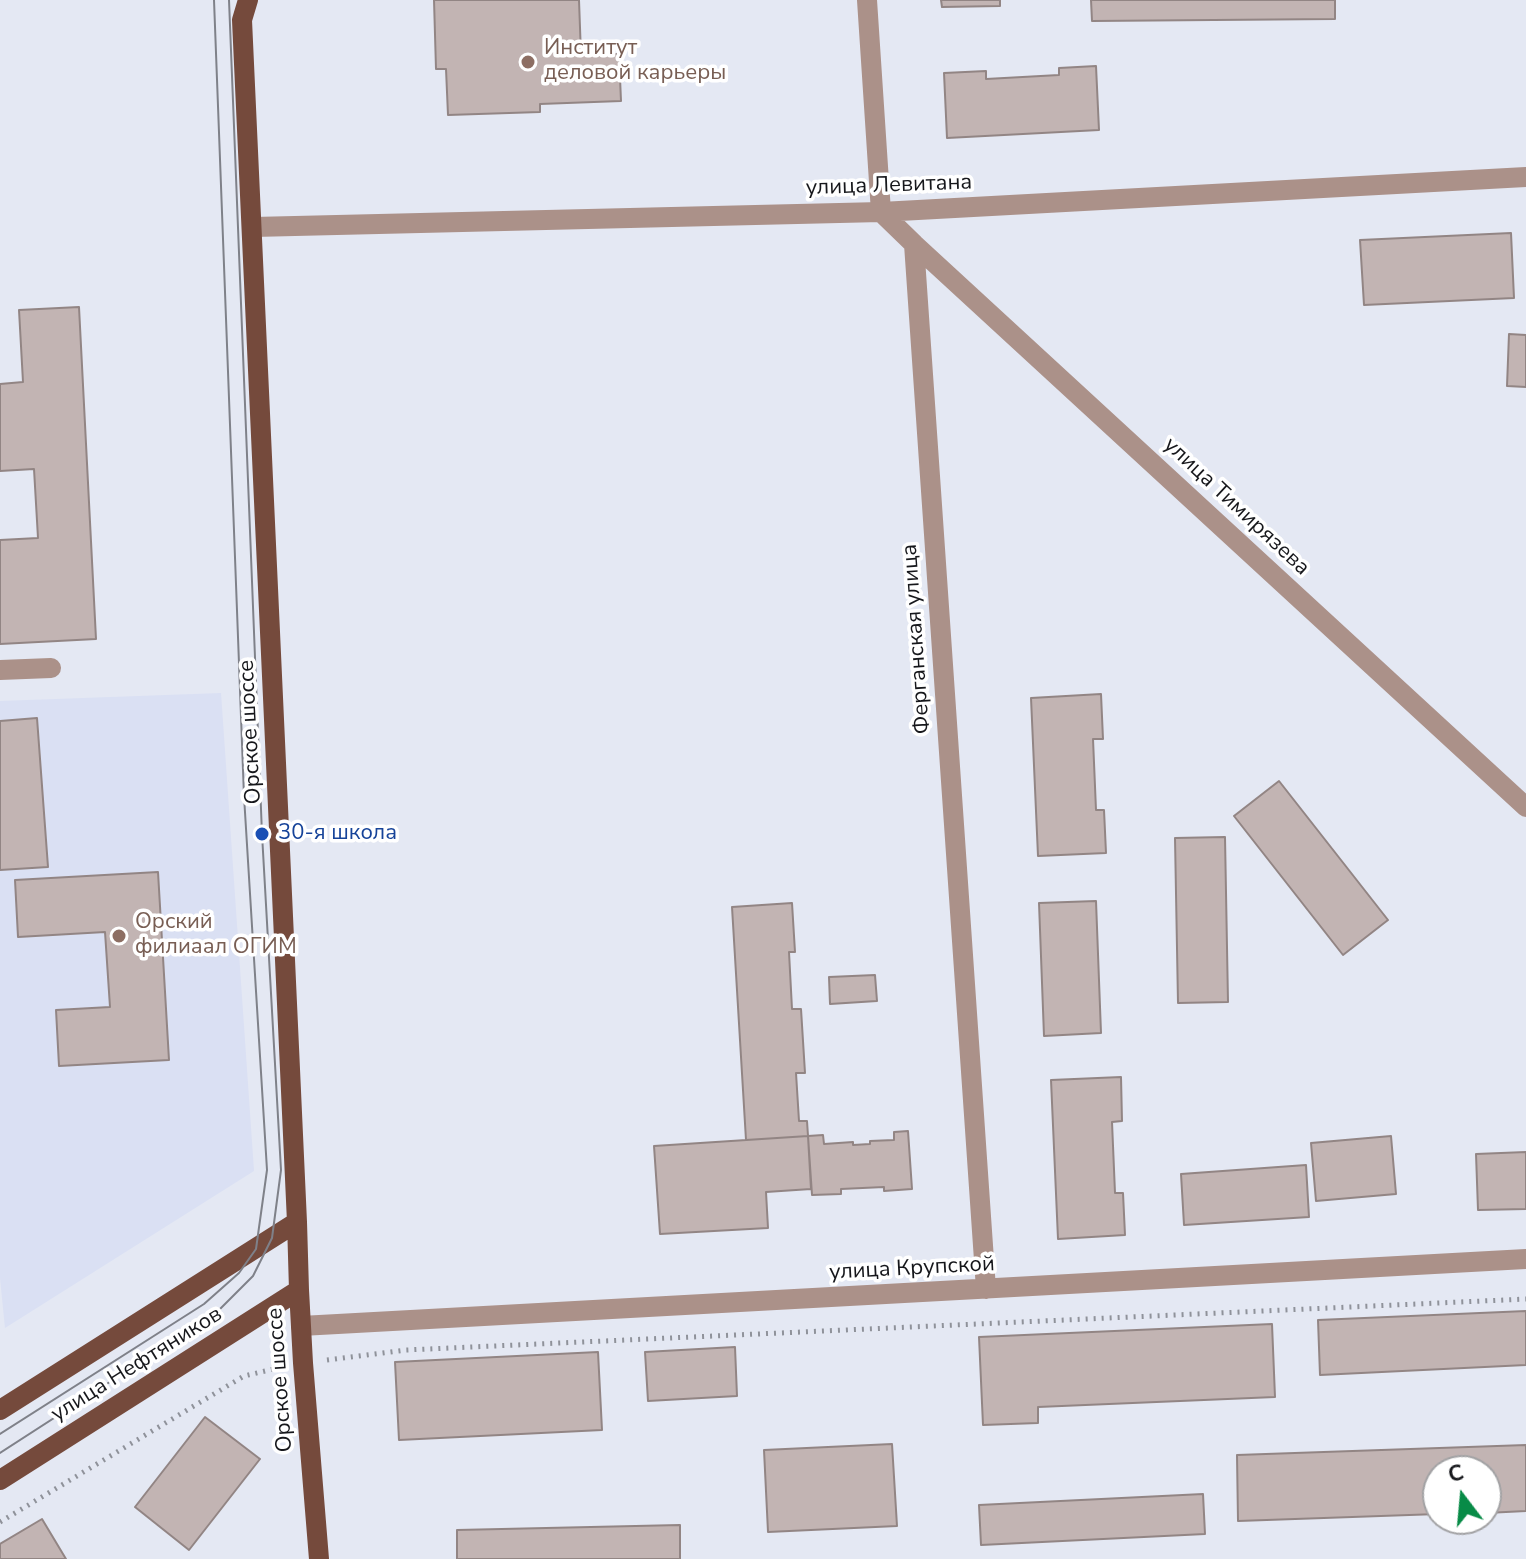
<!DOCTYPE html>
<html>
<head>
<meta charset="utf-8">
<style>
  body { margin:0 }
  #map { position:relative; width:1526px; height:1559px; overflow:hidden; background:#e4e8f3; font-family:"Nunito Sans",sans-serif }
  canvas { display:block }
  .north { position:absolute; left:1422px; top:1455px; width:80px; height:80px; box-sizing:border-box; background:#fff; border:2px solid #a2a2a4; border-radius:50%; rotate:344deg; font-size:22px; font-weight:700; line-height:32px; text-align:center; color:#16171b }
  .north::after { content:''; display:block; margin:auto; width:28px; height:36px; background:#088b47; clip-path:polygon(50% 0,100% 100%,50% 72%,0 100%) }
</style>
</head>
<body>
<div id="map">
<canvas width="1526" height="1559"></canvas>
<div class="north">С</div>
</div>
<script>
const c = document.querySelector('canvas').getContext('2d');
c.lineJoin = 'round';
function fillPath(path, color) {
  c.fillStyle = color;
  c.fill(path, 'evenodd');
}
function strokePath(path, color, width, dash) {
  c.strokeStyle = color;
  c.lineWidth = width;
  c.lineCap = dash ? 'butt' : 'round';
  c.setLineDash(dash || []);
  c.stroke(path);
}
function drawText(font, color, halo, rows, align = 'center') {
  c.font = font + ' "Nunito Sans",sans-serif';
  c.lineWidth = 7;
  c.setLineDash([]);
  c.textBaseline = 'middle';
  c.strokeStyle = halo;
  c.fillStyle = color;
  for (const [text, x, y, turn = 0] of rows) {
    c.save();
    c.translate(x, y);
    c.rotate((+turn || 0) * Math.PI / 180);
    c.textAlign = isNaN(turn) ? turn : align;
    if (halo) c.strokeText(text, 0, 0);
    c.fillText(text, 0, 0);
    c.restore();
  }
}
fillPath(new Path2D(`
  M221 693 254 1171 5 1328 0 1278V701Z`), '#dae0f3');
const building = new Path2D(`
  M434 0H579L581 55 619 54 621 101 540 104V112L448 115 446 69H436Z
  M941 0H1000V6L942 7Z
  M1091 0H1335V19L1092 21Z
  M1096 66 1099 130 947 138 944 73 986 71V79L1059 75V68Z
  M1511 233 1514 298 1364 305 1360 240Z
  M79 307 96 639 0 644V540L38 538 34 469 0 471V384L23 382 19 310Z
  M1509 334 1526 335V387L1507 386Z
  M1101 694 1103 739H1093L1096 810H1104L1106 853 1038 856 1031 698Z
  M37 718 48 867 0 870V721Z
  M1279 781 1388 920 1343 955 1234 816Z
  M1225 837 1228 1002 1178 1003 1175 838Z
  M158 872 169 1060 59 1066 56 1010 110 1007 105 932 18 937 15 880Z
  M1096 901 1101 1033 1044 1036 1039 903Z
  M792 903 795 952H789L792 1009H801L805 1073H796L799 1121H807L808 1136 746 1140 732 907Z
  M875 975 877 1001 830 1004 829 977Z
  M1121 1077 1122 1121 1112 1122 1115 1193H1123L1125 1235 1058 1239 1051 1080Z
  M908 1131 912 1189 884 1191V1187L841 1189V1194L812 1195 808 1136 823 1135 824 1144 853 1142V1145L870 1144V1141L894 1140V1132Z
  M808 1136 811 1189 766 1192 768 1228 660 1234 654 1146Z
  M1391 1136 1396 1194 1316 1201 1311 1143Z
  M1526 1152V1209L1478 1210 1476 1154Z
  M1306 1165 1309 1217 1184 1225 1181 1174Z
  M1526 1311V1365L1320 1375 1318 1320Z
  M1272 1324 1275 1397 1038 1407V1423L983 1425 979 1337Z
  M735 1347 737 1396 648 1401 645 1352Z
  M598 1352 602 1430 399 1440 395 1362Z
  M205 1417 260 1459 189 1550 135 1507Z
  M892 1444 897 1526 768 1532 764 1450Z
  M1526 1445V1511L1486 1513V1471H1438V1514L1238 1521 1237 1455Z
  M1203 1494 1205 1534 981 1545 979 1505Z
  M42 1519 66 1559H0V1544Z
  M680 1525V1559H457V1530Z`);
fillPath(building, '#c2b4b3');
strokePath(building, '#928584', 2);
strokePath(new Path2D(`
  M327 1360 406 1350 1526 1299
  M0 1522 244 1376 282 1367`), '#8f929a', 5, [2, 6]);
strokePath(new Path2D(`
  M867 0 881 212 914 244 986 1289
  M253 227 881 212 1526 177
  M914 244 1526 807
  M0 670 51 668
  M301 1326 1526 1259`), '#ab9189', 20);
strokePath(new Path2D(`
  M248 0 242 20 297 1222 299 1290 303 1363 319 1559
  M0 1410 297 1222
  M0 1480 299 1290`), '#754a3c', 20);
strokePath(new Path2D(`
  M0 1434 204 1304 239 1273 256 1249 267 1170 244 796 214 0
  M0 1453 215 1314 253 1276 272 1238 281 1170 262 834 229 0`), '#7f8189', 2);
for (const [x, y, r, color] of [
  [528,62,8,"#8d6e63"],
  [262,834,8,"#1a4fb4"],
  [119,936,8,"#8d6e63"]
]) {
  const dot = new Path2D();
  dot.arc(x, y, r, 0, 2 * Math.PI);
  c.fillStyle = color;
  c.fill(dot);
  strokePath(dot, '#fff', 3);
}
drawText('22px', '#785e54', '#fff', [
  ["Институт",544,49],
  ["деловой карьеры",544,74],
  ["Орский",135,923],
  ["филиаал ОГИМ",135,948]
], 'left');
drawText('22px', '#16171b', '#fff', [
  ["улица Левитана",889,186,-2],
  ["улица Тимирязева",1236,507,43],
  ["Ферганская улица",917,639,-94],
  ["Орское шоссе",251,732,-93],
  ["улица Крупской",912,1269,-3],
  ["улица Нефтяников",137,1365,-32],
  ["Орское шоссе",281,1380,-94]
]);
drawText('22px', '#164399', '#fff', [
  ["30-я школа",278,834]
], 'left');
</script>
</body>
</html>
